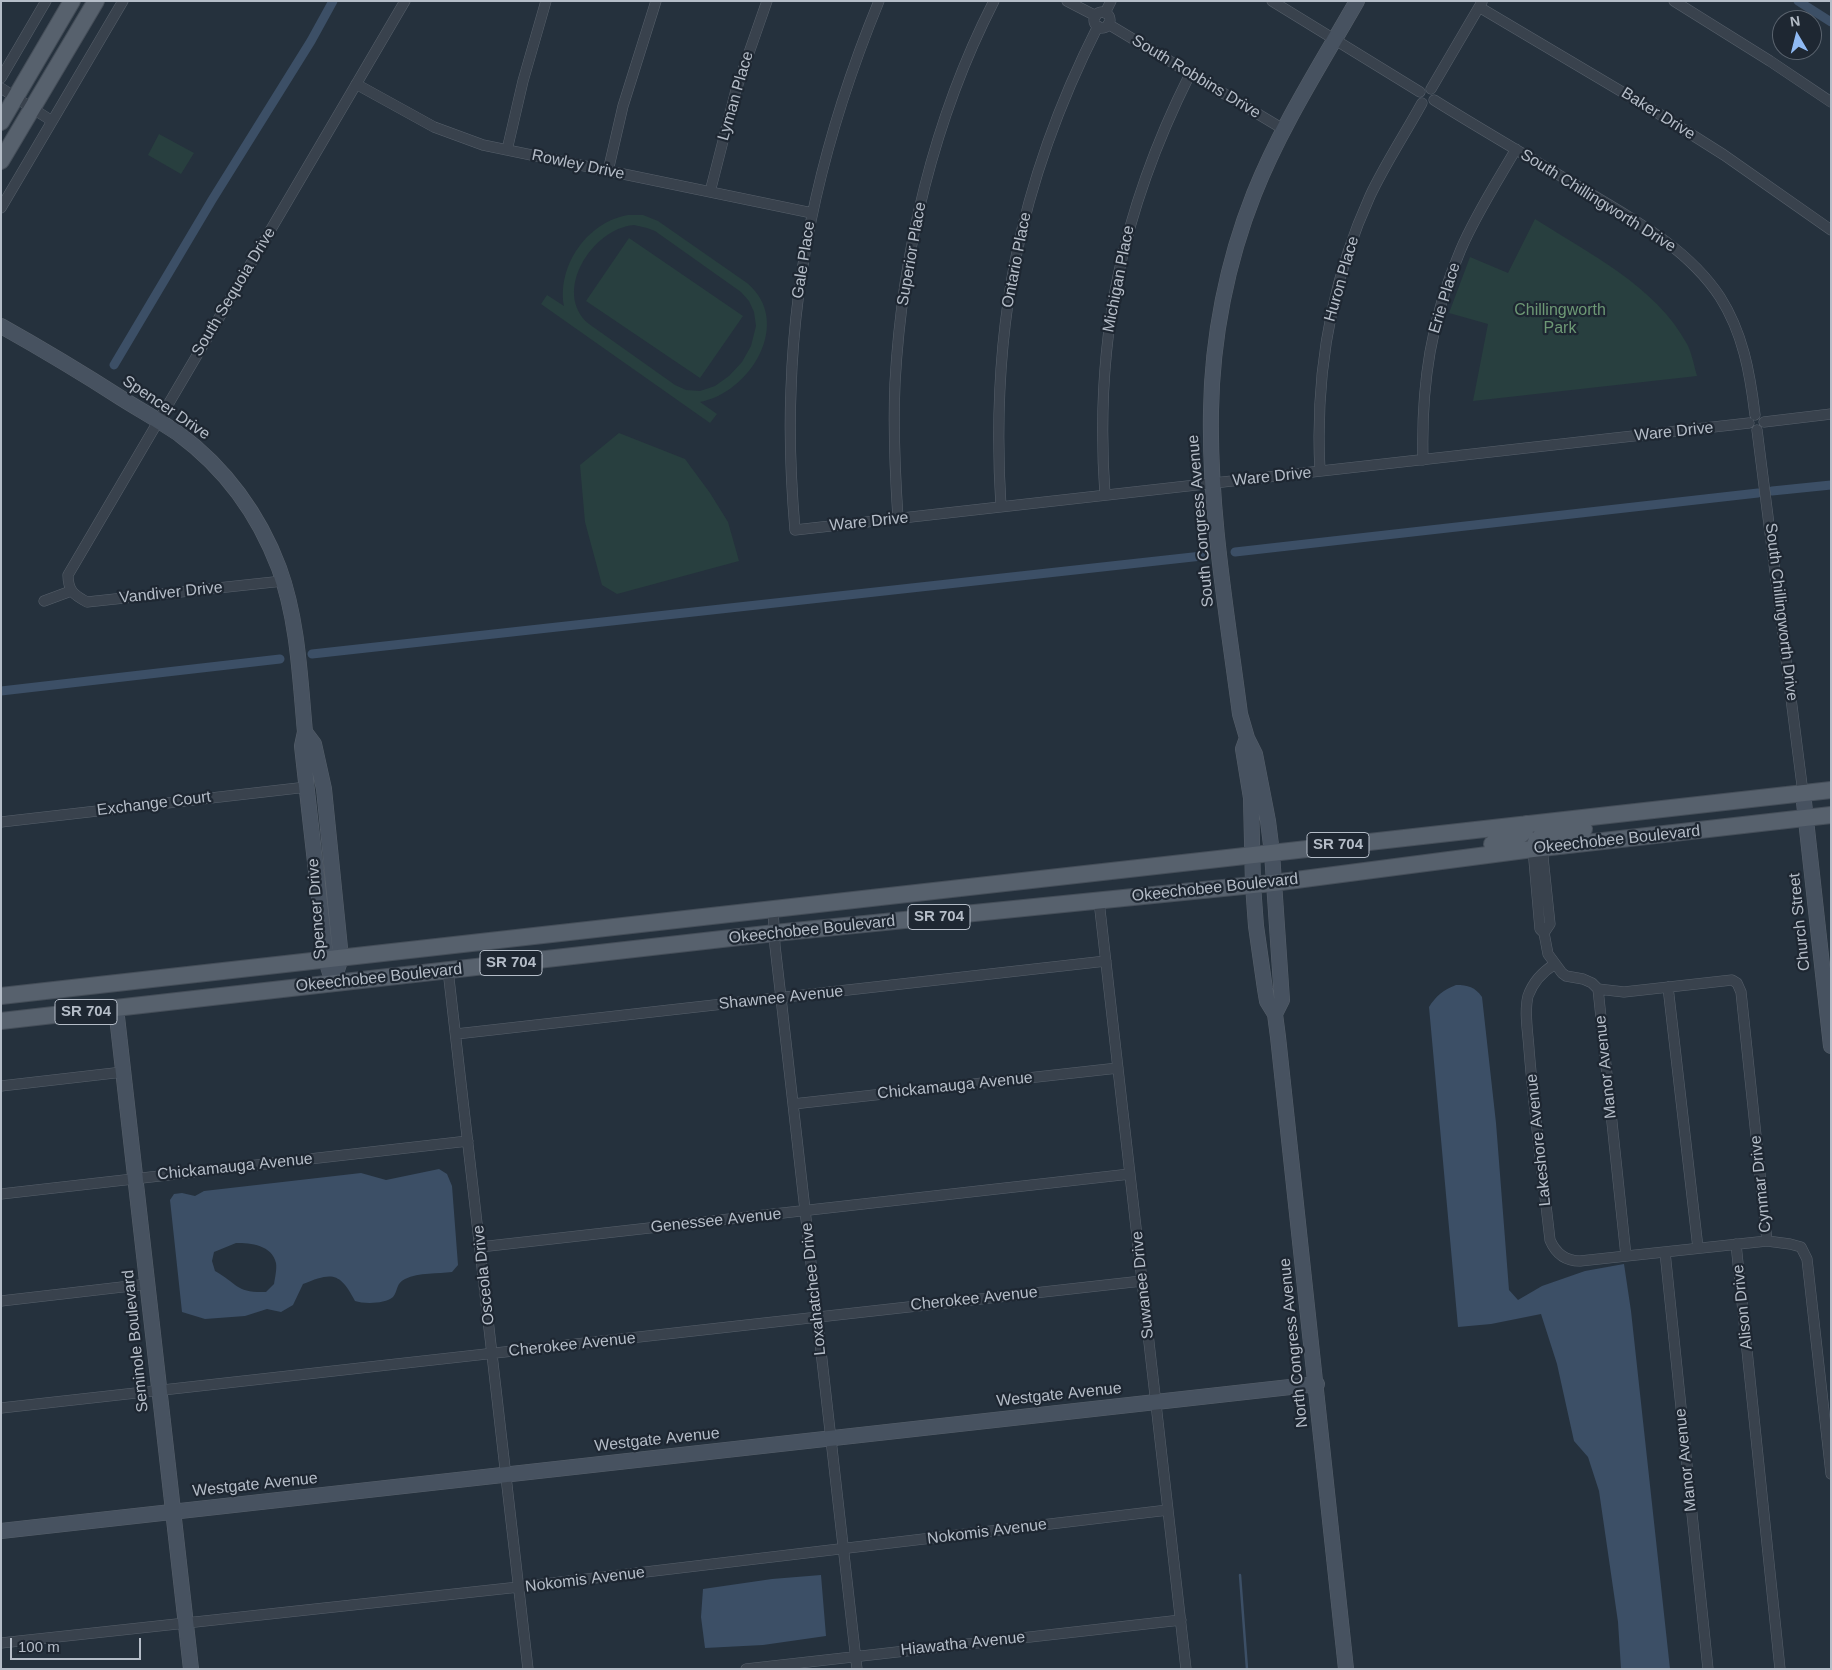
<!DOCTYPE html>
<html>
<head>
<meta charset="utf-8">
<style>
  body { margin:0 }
  #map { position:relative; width:1832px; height:1670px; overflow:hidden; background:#25313d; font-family:Helvetica,sans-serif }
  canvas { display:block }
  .frame { position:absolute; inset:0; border:2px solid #b5bdc8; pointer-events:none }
  .north { position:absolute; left:1772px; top:10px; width:50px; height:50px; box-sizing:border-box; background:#1e2732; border:1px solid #5a636e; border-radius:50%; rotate:352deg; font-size:14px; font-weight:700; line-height:20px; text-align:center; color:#b5bdc8 }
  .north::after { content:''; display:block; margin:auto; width:18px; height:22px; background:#8fbaf4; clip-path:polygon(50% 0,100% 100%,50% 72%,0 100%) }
  .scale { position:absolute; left:10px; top:1638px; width:131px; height:22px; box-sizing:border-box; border:2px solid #b5bdc8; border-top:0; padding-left:6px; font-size:15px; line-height:18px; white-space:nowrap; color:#b5bdc8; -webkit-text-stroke:4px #1e2732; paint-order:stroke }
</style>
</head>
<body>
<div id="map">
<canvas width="1832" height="1670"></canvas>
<div class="frame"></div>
<div class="north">N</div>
<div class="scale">100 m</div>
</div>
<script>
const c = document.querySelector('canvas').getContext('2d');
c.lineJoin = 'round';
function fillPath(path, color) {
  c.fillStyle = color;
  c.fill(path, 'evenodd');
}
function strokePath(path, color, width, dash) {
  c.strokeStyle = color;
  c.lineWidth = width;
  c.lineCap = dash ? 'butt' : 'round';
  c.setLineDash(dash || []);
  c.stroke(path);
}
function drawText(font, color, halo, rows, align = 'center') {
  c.font = font + ' Helvetica,sans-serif';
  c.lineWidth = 4.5;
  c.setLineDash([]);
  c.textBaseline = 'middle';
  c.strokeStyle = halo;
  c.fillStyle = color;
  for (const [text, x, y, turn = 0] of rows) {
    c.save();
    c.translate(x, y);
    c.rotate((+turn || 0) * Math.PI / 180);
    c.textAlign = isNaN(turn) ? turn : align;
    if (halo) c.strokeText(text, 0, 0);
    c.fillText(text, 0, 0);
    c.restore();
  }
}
fillPath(new Path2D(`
  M159 134 194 153 181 174 148 155Z
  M628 215H643L658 221 747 283C794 322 750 393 700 402L717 414 710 423 541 304 547 295 564 306C557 266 587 222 628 215ZM634 225 647 228 655 231 741 292 749 301 754 312 756 326 751 346 742 362 729 376 715 386 700 391 686 390 675 385 589 324C551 292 593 228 634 225Z
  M1535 219C1588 253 1656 286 1687 344 1692 353 1694 366 1697 376L1473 401 1488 324 1449 313 1470 257 1508 273Z
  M629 238 743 316 700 378 586 301Z
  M619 433 685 459 710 493 728 522 739 561 617 594 602 585 585 522 580 465Z`), '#283f3f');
fillPath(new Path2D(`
  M1456 985C1468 985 1475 987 1482 997L1496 1123 1509 1290 1518 1300 1542 1286 1585 1271 1624 1264 1631 1311 1670 1669H1621L1618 1622 1599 1491 1588 1457 1574 1441 1557 1364 1541 1314 1491 1324 1458 1327 1429 1007C1436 996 1443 990 1456 985Z
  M439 1169 447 1174 452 1186 458 1265 452 1272C438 1274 419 1272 405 1279 396 1283 398 1291 393 1297 385 1304 364 1304 355 1301 340 1272 332 1272 303 1284L293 1305 281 1312 267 1309 245 1316 205 1319 182 1312 170 1200 174 1194 182 1193 195 1196 204 1191 361 1173 386 1180ZM236 1243C251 1243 272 1245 276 1263 277 1269 275 1278 274 1284L266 1292C236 1293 238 1284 215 1271L212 1261 214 1252Z
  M821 1575 826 1636 763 1645 705 1648 701 1617 703 1589 772 1579Z`), '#3c4f66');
strokePath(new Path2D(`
  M1240 1575 1247 1669`), '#3c4f66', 2.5);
strokePath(new Path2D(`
  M1798 1 1831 22
  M114 365 212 200 311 41 333 1
  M1772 491 1831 485
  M1235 552 1758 493
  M312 654 1202 556
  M1 691 280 659`), '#3c4f66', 9);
const street = new Path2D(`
  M879 1C828 125 795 256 791 390 789 437 791 483 795 530L1749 423
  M1067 1 1096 16
  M1272 1 1420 92
  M1674 1 1770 61 1831 102
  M1479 7 1656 112 1724 155 1831 230
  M1094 20a8 8 0 1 1 16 0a8 8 0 1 1-16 0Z
  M1105 13 1111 1
  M1108 24 1283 129
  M1 78 46 1
  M356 84 434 127 483 145 812 213
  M1 88 52 121
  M1431 89 1482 2
  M1434 100C1482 130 1532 159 1581 188 1631 218 1687 247 1720 297 1743 333 1750 373 1755 415
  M507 150 523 81 546 1
  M608 171 623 106 656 1
  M710 192 736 90 767 1
  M1 208 123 1
  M1764 422 1831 414
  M1757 430 1803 793
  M1423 460C1421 385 1431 318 1461 249 1476 214 1497 182 1516 149
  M1320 471C1315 376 1330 284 1370 196 1385 164 1405 134 1422 103
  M1105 495C1094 341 1121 212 1190 74
  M1001 507C990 331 1018 184 1098 26
  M898 518C895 473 893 428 895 383 902 252 934 118 994 1
  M283 581 87 602C74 595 68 591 68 575L405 1
  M44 601 71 591
  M1 822 307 787
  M1542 848 1550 924 1544 933
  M1533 849 1540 929 1544 933 1548 954 1562 973 1566 976 1583 979 1592 983 1598 989 1624 992 1732 980 1737 983 1741 992 1767 1241
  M1099 901 1186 1669
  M773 908 775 946 781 998 857 1669
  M1555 964C1542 972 1533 982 1528 996 1524 1012 1528 1033 1529 1049 1534 1113 1543 1177 1550 1240 1556 1254 1566 1261 1580 1261L1767 1241 1790 1244 1801 1247 1807 1259 1831 1474
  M448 970 528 1669
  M1668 987 1698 1248
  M1598 989 1626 1256
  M456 1034 1106 961
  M1 1086 123 1072
  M793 1104 1118 1068
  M1 1194 468 1141
  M1736 1244 1780 1669
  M480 1247 1130 1174
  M1665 1252 1708 1669
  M1 1301 148 1284
  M1 1408 1142 1281
  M1 1643 519 1587 1168 1510
  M746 1669 1181 1620`);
const secondary = new Path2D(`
  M1 326C42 349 82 373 121 398 140 410 160 421 179 434 225 468 259 515 279 568 298 620 300 678 305 732L302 746 326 960 333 983
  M305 732 314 744 324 789 341 958 337 970
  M1247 738 1243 749 1251 798 1253 885 1256 926 1265 989 1267 1001 1275 1014 1278 1037 1346 1669
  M1803 793 1831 1046
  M116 1008 191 1669
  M1275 1014 1282 1000 1272 853 1268 821 1255 754 1247 738 1240 714C1227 614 1209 512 1211 411 1212 338 1227 262 1254 194 1281 126 1321 64 1357 1
  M1 1531 1317 1384`);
const primary = new Path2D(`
  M1 122 72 1
  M1 161 96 1
  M1492 844C1505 843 1516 841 1525 831L1526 824
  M1533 849 1537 840 1542 836 1584 829
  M1 996 1831 790
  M1 1021 775 933 1273 883 1533 849 1831 815`);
strokePath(street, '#57606b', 11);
strokePath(secondary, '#57606b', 16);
strokePath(primary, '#454e59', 18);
strokePath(street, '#39424d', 10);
strokePath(secondary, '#475260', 15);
strokePath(primary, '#57616d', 16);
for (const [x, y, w] of [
  [1338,845,62],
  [939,917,62],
  [511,963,62],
  [86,1012,62]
]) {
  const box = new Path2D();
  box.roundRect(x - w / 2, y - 12.5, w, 25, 4);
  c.fillStyle = '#1e2732';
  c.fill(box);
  strokePath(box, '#b5bdc8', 1);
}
drawText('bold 15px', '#b5bdc8', null, [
  ["SR 704",1338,845],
  ["SR 704",939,917],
  ["SR 704",511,963],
  ["SR 704",86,1012]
]);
drawText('16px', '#b5bdc8', '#1e2732', [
  ["South Robbins Drive",1196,77,31],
  ["Lyman Place",736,96,-74],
  ["Baker Drive",1658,114,32],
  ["Rowley Drive",578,165,12],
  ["South Chillingworth Drive",1598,201,32],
  ["Superior Place",912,254,-80],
  ["Gale Place",804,260,-81],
  ["Ontario Place",1017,260,-79],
  ["Michigan Place",1119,279,-79],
  ["Huron Place",1342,279,-74],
  ["South Sequoia Drive",234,292,-59],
  ["Erie Place",1445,298,-73],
  ["Spencer Drive",166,408,34],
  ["Ware Drive",1674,432,-6],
  ["Ware Drive",1272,477,-6],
  ["South Congress Avenue",1201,521,-95],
  ["Ware Drive",869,522,-6],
  ["Vandiver Drive",171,593,-6],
  ["South Chillingworth Drive",1781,612,83],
  ["Exchange Court",154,804,-7],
  ["Okeechobee Boulevard",1617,840,-6],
  ["Okeechobee Boulevard",1215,888,-6],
  ["Spencer Drive",317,909,-94],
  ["Church Street",1800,922,-96],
  ["Okeechobee Boulevard",812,930,-6],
  ["Okeechobee Boulevard",379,978,-6],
  ["Shawnee Avenue",781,998,-6],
  ["Manor Avenue",1606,1067,-96],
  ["Chickamauga Avenue",955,1086,-6],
  ["Lakeshore Avenue",1539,1140,-96],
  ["Chickamauga Avenue",235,1167,-6],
  ["Cynmar Drive",1761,1184,-96],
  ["Genessee Avenue",716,1221,-6],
  ["Osceola Drive",484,1275,-96],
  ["Suwanee Drive",1143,1285,-96],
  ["Loxahatchee Drive",814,1289,-96],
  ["Cherokee Avenue",974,1299,-6],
  ["Alison Drive",1743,1307,-96],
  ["Seminole Boulevard",136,1341,-96],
  ["North Congress Avenue",1294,1343,-96],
  ["Cherokee Avenue",572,1345,-6],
  ["Westgate Avenue",1059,1395,-6],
  ["Westgate Avenue",657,1440,-6],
  ["Manor Avenue",1686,1460,-96],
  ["Westgate Avenue",255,1485,-6],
  ["Nokomis Avenue",987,1532,-7],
  ["Nokomis Avenue",585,1580,-7],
  ["Hiawatha Avenue",963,1644,-6]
]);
drawText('16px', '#6d9875', '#1e2732', [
  ["Chillingworth",1560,311],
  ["Park",1560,329]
]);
</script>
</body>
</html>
